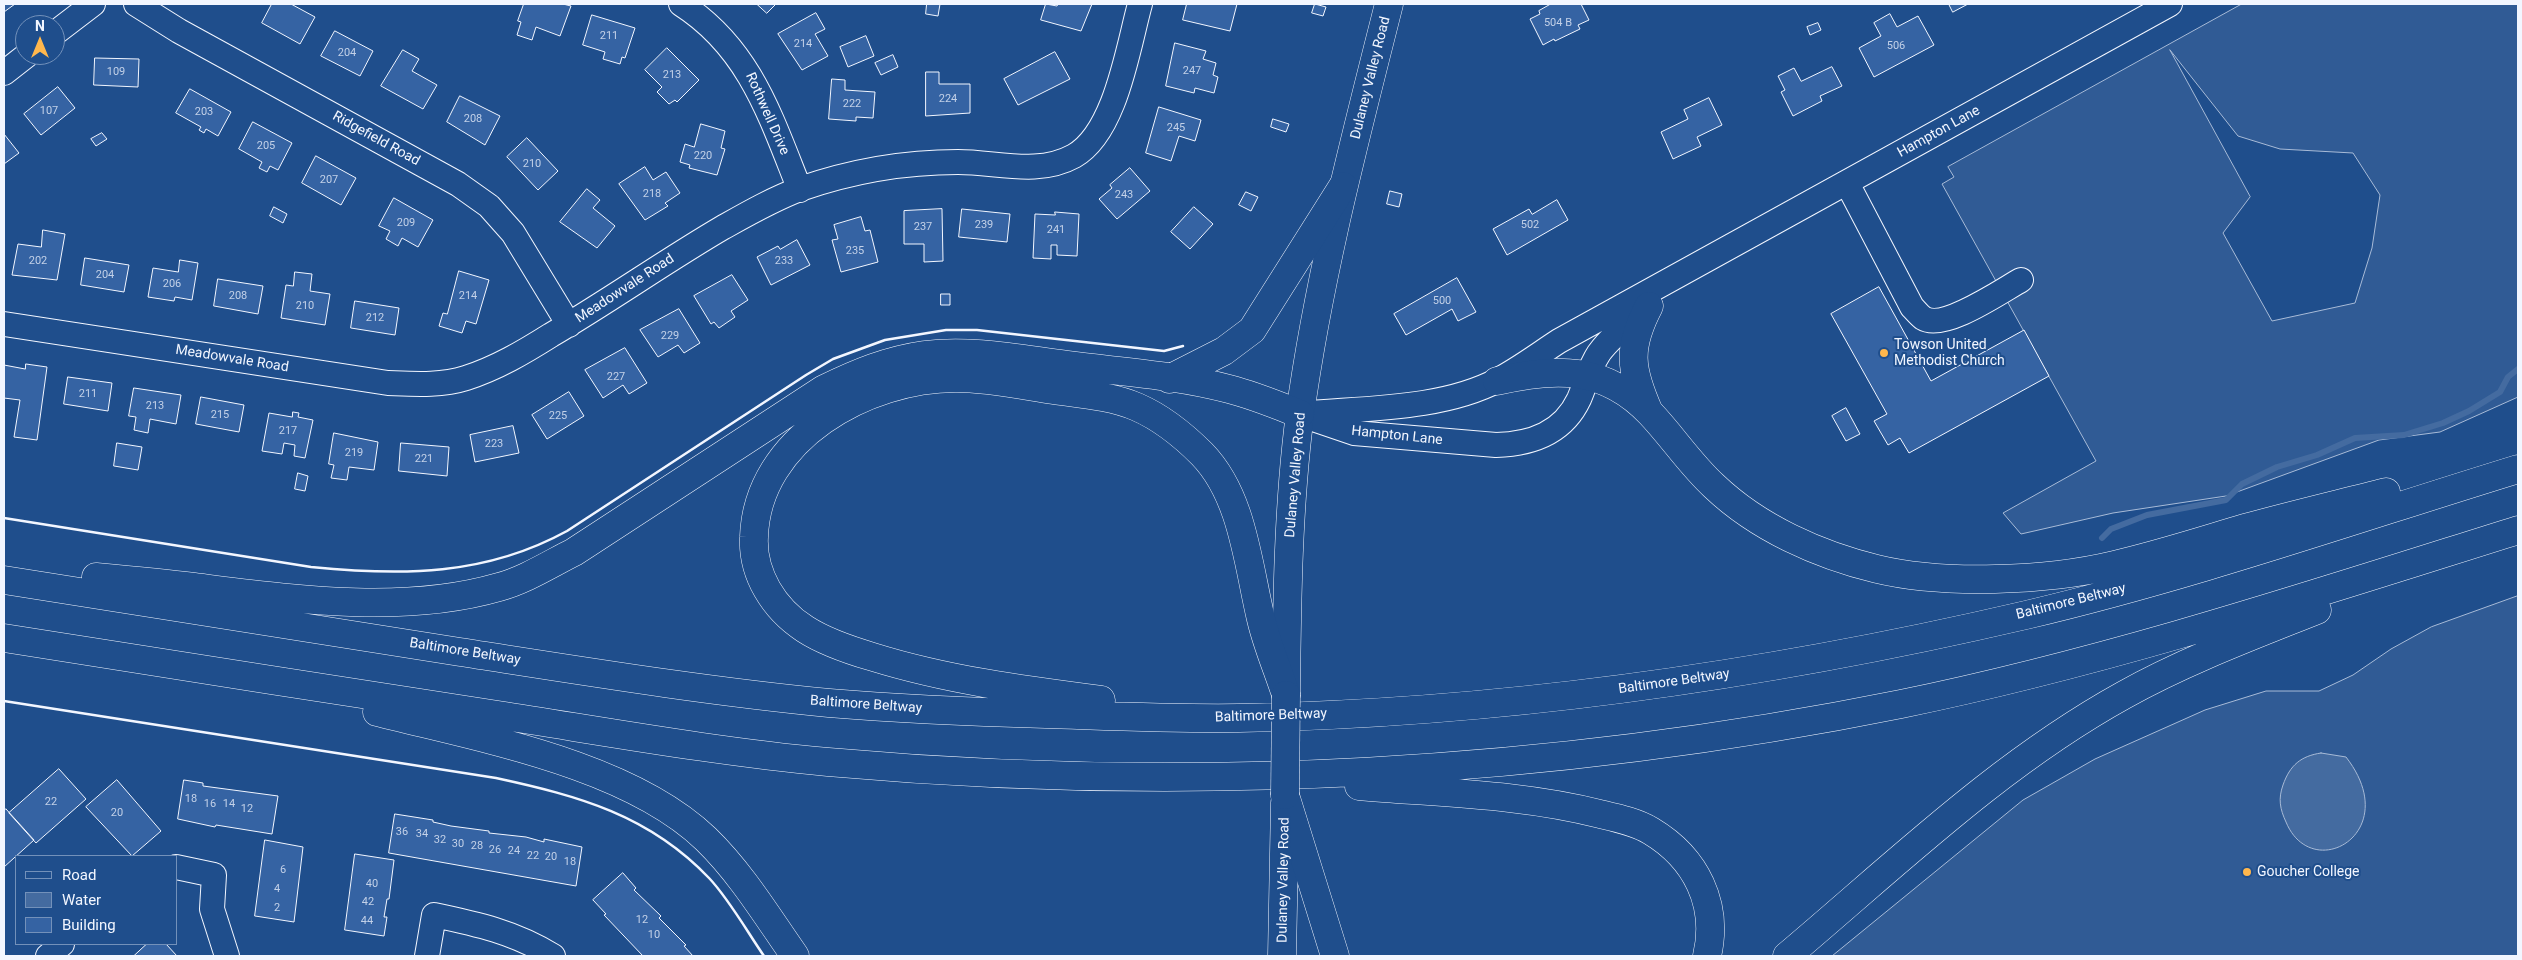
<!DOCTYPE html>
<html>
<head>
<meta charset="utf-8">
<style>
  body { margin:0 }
  #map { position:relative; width:2522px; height:960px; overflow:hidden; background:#1f4e8c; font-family:Roboto,sans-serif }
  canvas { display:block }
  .frame { position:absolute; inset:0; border:5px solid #f2f6ff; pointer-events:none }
  .legend { position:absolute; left:15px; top:855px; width:162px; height:90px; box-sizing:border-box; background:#1f4e8c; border:1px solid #7391ba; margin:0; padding:6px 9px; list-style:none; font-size:15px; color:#f2f6ff }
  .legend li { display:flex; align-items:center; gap:10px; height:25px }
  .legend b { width:25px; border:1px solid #7391ba }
  .north { position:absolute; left:15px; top:15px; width:50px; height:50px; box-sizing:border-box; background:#1f4e8c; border:1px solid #7391ba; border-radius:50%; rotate:0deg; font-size:14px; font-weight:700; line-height:20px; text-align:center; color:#f2f6ff }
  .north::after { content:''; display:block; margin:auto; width:18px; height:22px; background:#ffb74d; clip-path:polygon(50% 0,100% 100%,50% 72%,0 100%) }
</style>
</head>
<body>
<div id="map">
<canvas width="2522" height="960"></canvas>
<div class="frame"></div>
<ul class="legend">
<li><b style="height:6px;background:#1f4e8c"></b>Road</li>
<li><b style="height:14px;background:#446ba0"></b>Water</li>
<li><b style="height:14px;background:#3563a3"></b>Building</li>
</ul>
<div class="north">N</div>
</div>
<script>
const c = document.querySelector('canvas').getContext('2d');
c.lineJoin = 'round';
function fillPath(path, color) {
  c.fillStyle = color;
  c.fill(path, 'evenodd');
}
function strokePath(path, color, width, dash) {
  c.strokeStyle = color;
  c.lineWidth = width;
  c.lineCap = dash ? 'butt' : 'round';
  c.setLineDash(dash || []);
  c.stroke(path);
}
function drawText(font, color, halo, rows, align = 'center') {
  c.font = font + ' Roboto,sans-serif';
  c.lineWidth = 4;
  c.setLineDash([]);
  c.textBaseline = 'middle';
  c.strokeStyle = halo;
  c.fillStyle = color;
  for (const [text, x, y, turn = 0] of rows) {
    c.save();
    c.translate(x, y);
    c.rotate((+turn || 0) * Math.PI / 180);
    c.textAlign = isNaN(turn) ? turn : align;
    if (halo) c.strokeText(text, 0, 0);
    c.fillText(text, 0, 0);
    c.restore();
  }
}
const built = new Path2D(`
  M2242 4H2518V397L2440 432 2379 440 2226 496 2113 513 2021 534 2003 513 2096 461 1942 184 1954 177 1948 167ZM2170 50 2238 136 2280 149 2353 153 2380 195 2372 248 2355 303 2272 321 2223 233 2250 197Z
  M2518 596V956H1832L2023 800 2095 759 2205 710 2266 691H2319L2353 675 2391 649 2431 627Z`);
fillPath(built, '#305b95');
strokePath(built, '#a8bbd7', 1);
const water = new Path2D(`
  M2321 753 2346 757C2405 833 2312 885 2286 822 2280 809 2278 799 2283 785 2290 765 2301 756 2321 753Z`);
fillPath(water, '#446ba0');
strokePath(water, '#a8bbd7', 1);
strokePath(new Path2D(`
  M2102 538 2111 529 2147 515 2226 500 2242 484 2277 467 2317 455 2355 438 2404 435 2443 423 2469 411 2500 392 2508 377 2518 369`), '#446ba0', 6);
const building = new Path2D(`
  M4 4H15L4 12Z
  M272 4H291L315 17 300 44 262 23Z
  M524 4H563L571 6 560 36 536 27 532 40 517 35 521 22 518 21Z
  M757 4H776L767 13Z
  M927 4H940L938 16 926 14Z
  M1046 4 1057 6 1058 4H1092L1081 31 1041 20Z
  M1187 4H1237L1230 31 1183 20Z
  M1315 4 1326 7 1323 16 1312 13Z
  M1551 4H1581L1589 20 1578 25 1580 29 1555 41 1554 39 1543 45 1530 19 1540 14 1539 11Z
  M1949 4H1968L1953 12Z
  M816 13 825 29 815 34 828 56 802 70 778 34Z
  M1890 14 1897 27 1918 16 1934 45 1874 77 1859 48 1881 36 1874 23Z
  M592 15 635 28 625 58 622 57 620 64 603 59 605 52 583 45Z
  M1818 23 1821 30 1810 35 1807 27Z
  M335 31 373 51 360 76 321 56Z
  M866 36 874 56 848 67 840 47Z
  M1175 43 1206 51 1203 59 1216 63 1213 75 1218 77 1214 93 1195 88 1194 93 1166 86Z
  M667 48 699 80 677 102 675 100 669 104 657 92 662 87 645 70Z
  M403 50 419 59 412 71 437 85 423 109 381 86Z
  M1055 52 1070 79 1018 105 1004 79Z
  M893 55 898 67 881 75 875 63Z
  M95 58 139 59 138 87 94 85Z
  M1832 67 1842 86 1820 96 1822 101 1793 116 1781 92 1785 90 1778 76 1794 68 1801 81Z
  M926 72H939V84H970V113L926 116Z
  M832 79 845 80V90L875 92 873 118 856 117V121L829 119Z
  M58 87 75 108 41 135 24 114Z
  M190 89 231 112 218 136 206 129 204 133 199 130 201 127 176 113Z
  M460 96 500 116 485 145 447 122Z
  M1709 98 1722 125 1697 137 1701 146 1673 159 1661 132 1688 119 1684 110Z
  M1159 107 1201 120 1195 141 1179 136 1171 161 1146 153Z
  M1273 119 1289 124 1286 132 1271 127Z
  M253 122 292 143 278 170 270 166 267 172 259 168 262 162 239 149Z
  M701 124 725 131 721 148 725 149 717 175 689 168 690 165 680 162 685 144 694 147Z
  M102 133 107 139 96 146 91 139Z
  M4 134 19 153 4 164Z
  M527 138 558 171 538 190 507 157Z
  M316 156 356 178 341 205 302 183Z
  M645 167 653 180 666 172 680 193 665 203 668 206 645 220 619 184Z
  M1130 168 1150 191 1117 219 1099 199 1112 188 1110 185Z
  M587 189 600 200 593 208 615 226 597 248 560 222Z
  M1390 191 1402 194 1399 207 1387 204Z
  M1246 192 1258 197 1251 211 1239 205Z
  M394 198 433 220 418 247 402 238 398 246 386 239 390 231 379 226Z
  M1557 200 1568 220 1507 255 1493 229 1529 209 1532 214Z
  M274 207 287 214 283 223 270 216Z
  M1194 207 1213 224 1190 249 1171 232Z
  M942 209 943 261 924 262V244H904V211Z
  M962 209 1010 214 1007 242 959 237Z
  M1055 212 1079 214 1077 256 1057 255V245H1051V259L1033 258 1035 214 1055 215Z
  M861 217 865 231 870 230 878 262 841 272 832 240 838 239 834 225Z
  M43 230 65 234 57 280 12 275 18 244 41 247Z
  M797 240 810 265 771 285 757 257 778 246 780 249Z
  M85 258 129 265 124 292 81 285Z
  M180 260 198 263 192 300 175 297 174 301 148 297 153 268 178 272Z
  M459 271 489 280 476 324 466 321 462 333 439 326 443 313 447 314Z
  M295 272 312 274 310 291 330 294 325 325 281 318 286 285 293 286Z
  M732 275 748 300 731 311 735 317 719 328 714 322 711 324 694 296Z
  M1457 278 1476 312 1458 321 1452 309 1406 335 1394 314Z
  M218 279 263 286 258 314 214 306Z
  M1879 287 1931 381 2024 330 2049 376 1909 453 1900 438 1888 445 1874 421 1887 414 1831 314Z
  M941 294H950V305H941Z
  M355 301 399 308 395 335 351 328Z
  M679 309 700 343 684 353 678 345 658 357 640 330Z
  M625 348 647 383 629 394 623 385 603 398 585 370Z
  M26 364 47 367 37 440 14 437 20 400 4 398V365L25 369Z
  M68 377 112 383 108 411 64 404Z
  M134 388 181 395 176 424 150 419 148 433 134 430 136 417 129 416Z
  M569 392 584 416 547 439 532 415Z
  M201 397 244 405 239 432 196 424Z
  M1846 408 1860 434 1846 441 1832 416Z
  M293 412 299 413 298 417 313 420 305 458 294 456 295 445 284 443 282 454 262 451 269 413 292 417Z
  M513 426 519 453 475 462 470 435Z
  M334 433 378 442 374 470 349 467 347 480 331 478 334 465 329 464Z
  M117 443 142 447 138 470 114 466Z
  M401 443 449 447 447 476 399 471Z
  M298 473 308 476 305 491 295 489Z
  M59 769 86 799 36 843 9 813Z
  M117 780 161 831 132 856 86 807Z
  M184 780 203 783V786L278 796 272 834 216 825 215 827 178 819Z
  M6 809 34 840 4 867V811Z
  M395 814 433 820V822L451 826 489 831V833L526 837 544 842V839L582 847 576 886 389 853Z
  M265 840 303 847 294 922 255 916Z
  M355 854 394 860 389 899H387L384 917H387L384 936 345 930Z
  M623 873 636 888 634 890 661 916 659 918 686 945 684 946 693 956H643L604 915 606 914 593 900Z
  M147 944H166L177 956H134Z`);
fillPath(building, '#3563a3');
strokePath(building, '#f2f6ff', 1);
const minor = new Path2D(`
  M136 4 179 31 458 184 489 206 513 233 569 325
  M681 4C750 48 771 118 800 190
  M55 33 93 4
  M4 73 27 55
  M1847 183 1912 307C1915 310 1919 315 1923 318 1944 331 2001 291 2021 280
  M4 324 388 383C414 384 441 386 466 378 497 368 524 352 551 335 609 301 664 262 722 228 747 214 773 199 800 189 849 172 905 162 958 162 997 162 1038 176 1074 156 1116 132 1128 47 1140 4
  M1300 414C1362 408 1442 410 1498 380 1519 369 1539 354 1559 341L2170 4
  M1307 417 1354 433 1496 445C1532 444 1563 433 1579 399 1586 383 1589 368 1599 353 1612 335 1633 320 1650 305
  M176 867 214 875 212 909 227 956
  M48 956 62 944
  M427 956 434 915C477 924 514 932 553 956`);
const major = new Path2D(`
  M1286 693C1287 600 1288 506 1300 414 1319 275 1355 139 1389 4
  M1282 956 1285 803`);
const highway = new Path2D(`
  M1169 379 1224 351 1252 330 1343 186
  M1497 381C1556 367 1605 366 1650 413 1672 436 1690 464 1714 486 1758 528 1819 555 1877 569 1943 585 2047 581 2114 565 2158 555 2201 541 2245 528 2292 515 2339 504 2386 492
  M1649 412C1630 369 1627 348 1649 306
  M96 577C129 580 162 583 194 587 292 599 402 615 499 587 525 580 550 564 574 552L824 389C857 373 888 360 924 355 972 349 1020 359 1067 365 1121 372 1177 375 1229 389 1253 395 1277 405 1300 414
  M4 580C156 604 308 628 460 652 583 671 705 691 829 703 901 709 974 712 1046 714 1110 716 1175 719 1239 718 1504 713 1768 675 2026 615 2192 576 2355 519 2518 469
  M4 638C169 664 333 690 498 715 608 732 718 752 828 762 1186 794 1549 775 1901 704 2111 661 2314 594 2518 530
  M1101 700C1024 690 947 680 873 657 849 650 825 642 805 629 774 609 752 574 754 537 757 438 867 378 956 378 988 378 1021 385 1053 390 1081 394 1111 396 1137 407 1160 417 1184 436 1202 454 1243 496 1248 565 1261 619 1267 645 1278 670 1286 695
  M377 712C479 738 628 764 706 839 741 873 767 916 795 956
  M1359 786C1439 793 1522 794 1600 814 1617 818 1636 822 1651 831 1696 858 1719 904 1707 956
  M1285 795 1335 956
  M1787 956C1895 865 1999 764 2124 695 2185 661 2252 636 2317 610`);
strokePath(minor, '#f2f6ff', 26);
strokePath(major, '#f2f6ff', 29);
strokePath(highway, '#f2f6ff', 29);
strokePath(minor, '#1f4e8c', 24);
strokePath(major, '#1f4e8c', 28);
strokePath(highway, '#1f4e8c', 28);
const majorBridge = new Path2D(`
  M1285 795 1286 695`);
strokePath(majorBridge, '#f2f6ff', 29, []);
strokePath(majorBridge, '#1f4e8c', 28);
strokePath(new Path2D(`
  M4 518 311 567C402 576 485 576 567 531L806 375 833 359 885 340 946 330H977L1164 351 1183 346
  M4 701 496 778C579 796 649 815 709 878 729 899 748 933 764 956`), '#f2f6ff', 2.5);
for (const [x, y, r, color] of [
  [1884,353,5,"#ffb74d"],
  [2247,872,5,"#ffb74d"]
]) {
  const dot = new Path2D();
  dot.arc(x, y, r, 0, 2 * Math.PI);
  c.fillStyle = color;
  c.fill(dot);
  strokePath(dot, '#1f4e8c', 2);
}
drawText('11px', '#c3d1e8', null, [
  ["504 B",1558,23],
  ["211",609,36],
  ["214",803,44],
  ["506",1896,46],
  ["204",347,53],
  ["247",1192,71],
  ["109",116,72],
  ["213",672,75],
  ["224",948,99],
  ["222",852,104],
  ["107",49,111],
  ["203",204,112],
  ["208",473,119],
  ["245",1176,128],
  ["205",266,146],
  ["220",703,156],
  ["210",532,164],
  ["207",329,180],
  ["218",652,194],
  ["243",1124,195],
  ["209",406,223],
  ["239",984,225],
  ["502",1530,225],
  ["237",923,227],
  ["241",1056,230],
  ["235",855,251],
  ["202",38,261],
  ["233",784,261],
  ["204",105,275],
  ["206",172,284],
  ["208",238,296],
  ["214",468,296],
  ["500",1442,301],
  ["210",305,306],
  ["212",375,318],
  ["229",670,336],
  ["227",616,377],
  ["211",88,394],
  ["213",155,406],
  ["215",220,415],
  ["225",558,416],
  ["217",288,431],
  ["223",494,444],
  ["219",354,453],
  ["221",424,459],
  ["18",191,799],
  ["22",51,802],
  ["16",210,804],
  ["14",229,804],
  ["12",247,809],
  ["20",117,813],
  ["36",402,832],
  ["34",422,834],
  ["32",440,840],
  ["30",458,844],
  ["28",477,846],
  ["26",495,850],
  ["24",514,851],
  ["22",533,856],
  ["20",551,857],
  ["18",570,862],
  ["6",283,870],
  ["40",372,884],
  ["4",277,889],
  ["42",368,902],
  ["2",277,908],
  ["12",642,920],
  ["44",367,921],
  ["10",654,935]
]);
drawText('14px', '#f2f6ff', '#1f4e8c', [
  ["Dulaney Valley Road",1371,78,-76],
  ["Rothwell Drive",767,114,66],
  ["Hampton Lane",1939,132,-29],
  ["Ridgefield Road",376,139,29],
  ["Meadowvale Road",625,289,-33],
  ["Meadowvale Road",232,359,9],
  ["Hampton Lane",1397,436,6],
  ["Dulaney Valley Road",1296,475,-85],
  ["Baltimore Beltway",2071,602,-14],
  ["Baltimore Beltway",465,652,9],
  ["Baltimore Beltway",1674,682,-8],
  ["Baltimore Beltway",866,705,4],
  ["Baltimore Beltway",1271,716,-2],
  ["Dulaney Valley Road",1284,880,-89]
]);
drawText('14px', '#f2f6ff', '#1f4e8c', [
  ["Towson United",1894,345],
  ["Methodist Church",1894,361],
  ["Goucher College",2257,872]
], 'left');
</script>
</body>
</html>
